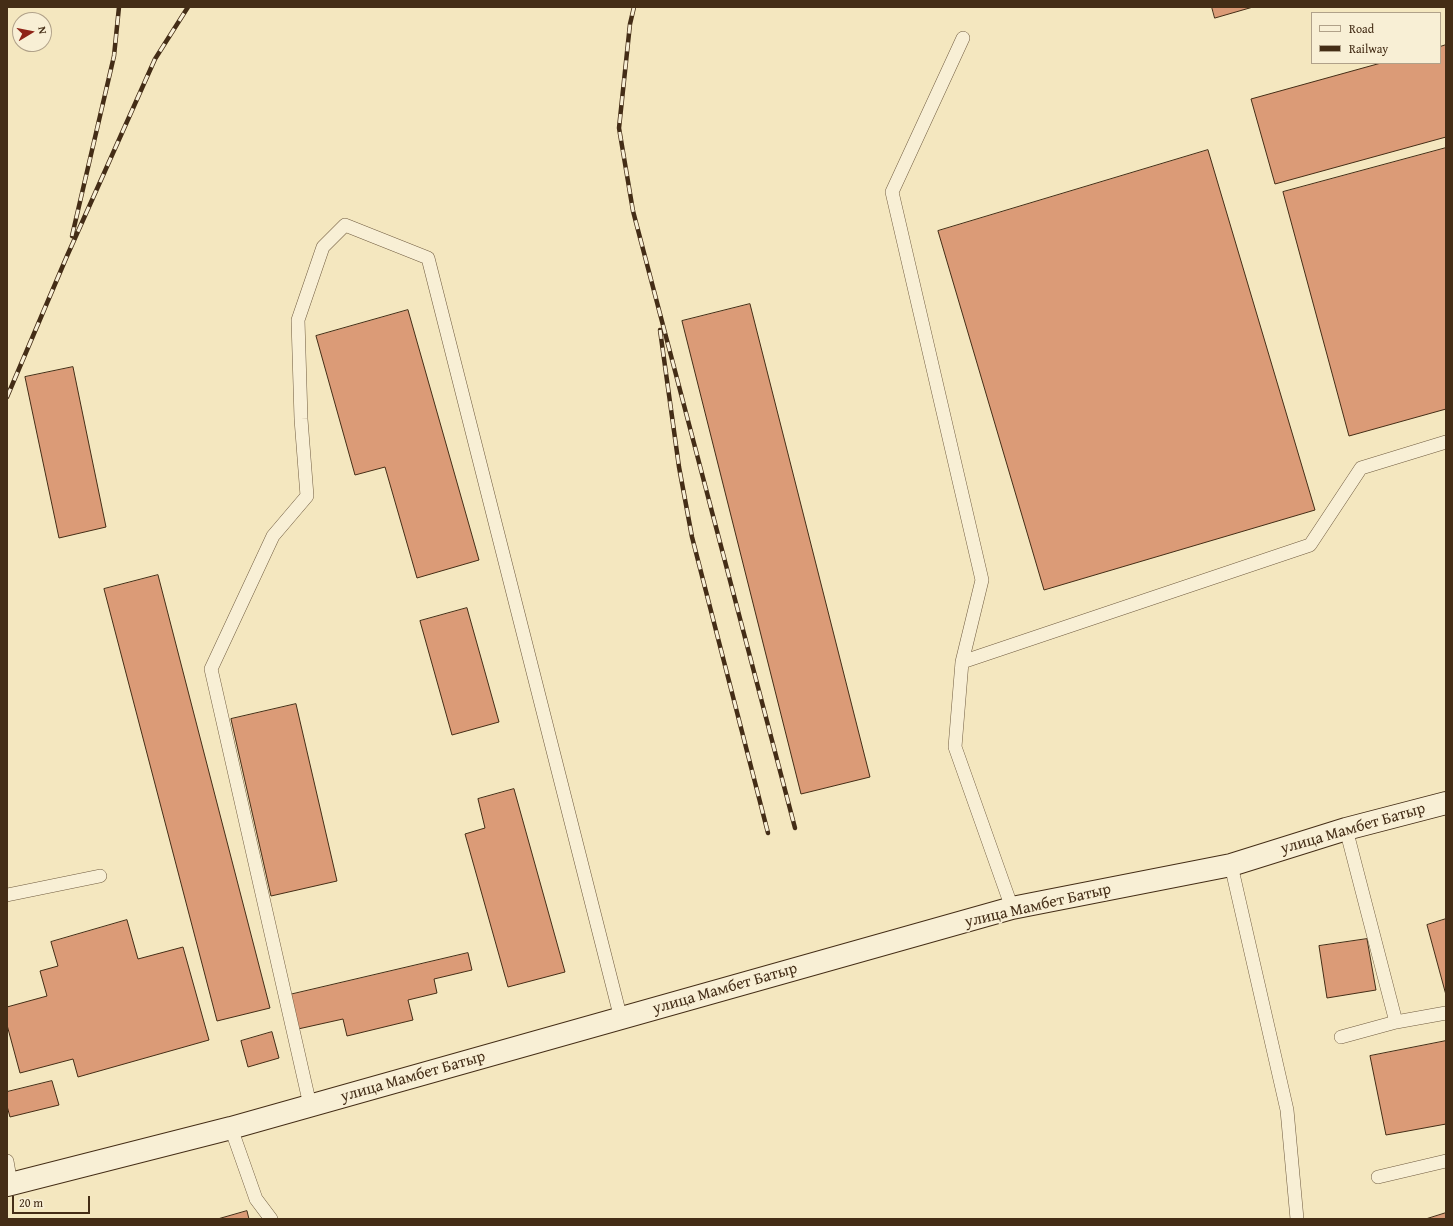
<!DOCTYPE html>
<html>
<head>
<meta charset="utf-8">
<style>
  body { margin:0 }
  #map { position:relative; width:1453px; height:1226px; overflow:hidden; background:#f4e7bf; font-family:"Gentium Book Plus",serif }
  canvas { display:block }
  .frame { position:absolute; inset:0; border:8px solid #442d16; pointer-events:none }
  .legend { position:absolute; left:1311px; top:12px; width:130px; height:52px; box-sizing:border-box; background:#f8efd5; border:1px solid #b0a189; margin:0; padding:5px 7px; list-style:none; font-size:12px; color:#442d16 }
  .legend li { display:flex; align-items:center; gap:8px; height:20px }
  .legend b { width:20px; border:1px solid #b0a189 }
  .north { position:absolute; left:12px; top:12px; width:40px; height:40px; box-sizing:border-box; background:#f8efd5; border:1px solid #b0a189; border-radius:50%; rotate:80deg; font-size:11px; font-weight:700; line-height:16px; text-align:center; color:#442d16 }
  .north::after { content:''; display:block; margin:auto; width:14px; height:18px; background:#8f2418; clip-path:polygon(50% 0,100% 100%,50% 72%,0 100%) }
  .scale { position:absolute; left:12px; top:1196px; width:78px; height:18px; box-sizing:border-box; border:2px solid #442d16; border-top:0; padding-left:5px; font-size:12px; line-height:14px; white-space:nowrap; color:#442d16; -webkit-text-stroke:3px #f8efd5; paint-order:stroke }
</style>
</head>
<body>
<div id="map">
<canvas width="1453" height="1226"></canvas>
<div class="frame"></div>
<ul class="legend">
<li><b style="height:5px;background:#f8efd5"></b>Road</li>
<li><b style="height:5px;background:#442d16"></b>Railway</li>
</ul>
<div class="north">N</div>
<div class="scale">20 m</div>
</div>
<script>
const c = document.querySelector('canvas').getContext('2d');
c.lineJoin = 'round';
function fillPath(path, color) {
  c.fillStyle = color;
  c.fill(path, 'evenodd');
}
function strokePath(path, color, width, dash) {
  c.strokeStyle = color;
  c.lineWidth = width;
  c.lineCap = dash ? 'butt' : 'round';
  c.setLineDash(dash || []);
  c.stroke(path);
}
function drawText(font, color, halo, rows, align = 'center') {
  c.font = font + ' "Gentium Book Plus",serif';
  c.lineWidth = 4;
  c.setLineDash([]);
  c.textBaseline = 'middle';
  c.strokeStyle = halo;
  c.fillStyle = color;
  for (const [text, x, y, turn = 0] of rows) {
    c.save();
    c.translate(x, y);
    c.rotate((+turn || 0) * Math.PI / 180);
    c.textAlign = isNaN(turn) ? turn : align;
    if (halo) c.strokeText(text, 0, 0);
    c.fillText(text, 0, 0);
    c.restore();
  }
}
const building = new Path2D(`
  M1212 7H1253L1215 18Z
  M1446 45V137L1275 184 1251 99 1381 63H1440V47Z
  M1446 148V409L1349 436 1283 192Z
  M1208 150 1315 510 1044 590 938 231Z
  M750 304 870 777 801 794 682 321Z
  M408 310 479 560 417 578 385 467 355 475 316 336Z
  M73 367 106 527 59 538 25 377Z
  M158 575 270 1008 217 1021 104 589Z
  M467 608 499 722 452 735 420 621Z
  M296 704 337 881 271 896 231 719Z
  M514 789 565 972 508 987 465 834 485 828 478 799Z
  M1446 919V995L1427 925Z
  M127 920 138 959 183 947 209 1040 78 1077 73 1059 20 1073 7 1025V1007L47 996 40 971 58 966 51 942Z
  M1367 939 1376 990 1327 998 1319 946Z
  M468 953 472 970 434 979 437 993 408 1000 413 1020 347 1036 343 1019 298 1029 289 995Z
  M272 1032 279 1058 248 1067 241 1041Z
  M1446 1041V1124L1386 1135 1370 1056Z
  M52 1081 59 1105 10 1117 7 1106V1092Z
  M247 1211 249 1219H218Z
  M1446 1213V1219H1426Z`);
fillPath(building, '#db9b77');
strokePath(building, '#442d16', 1);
const lane = new Path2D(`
  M963 38 892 192 982 580 962 662 955 747 1012 908
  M962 662 1310 545 1361 468 1446 442
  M1346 829 1396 1022 1446 1013
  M1231 865 1287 1110 1297 1219
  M7 895 100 876
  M1341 1037 1396 1022
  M310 1105 211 669 273 536 307 496 301 419 298 320 323 247 345 225 428 258 621 1019
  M231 1128 256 1199 271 1219
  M7 1161 11 1184
  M1378 1177 1446 1161`);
const secondary = new Path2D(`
  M7 1185 231 1128 1012 908 1231 865 1346 829 1446 803`);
strokePath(lane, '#705c40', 14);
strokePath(secondary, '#442d16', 24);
strokePath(lane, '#f8efd5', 13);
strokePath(secondary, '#f8efd5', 22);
const rail = new Path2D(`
  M634 7 630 24 619 128 633 211 795 828
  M72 236 114 56 119 7
  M660 330 679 467 692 537 768 833
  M7 397 67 256 155 59 188 7`);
strokePath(rail, '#442d16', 4.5);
strokePath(rail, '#f8efd5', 3, [9]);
drawText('16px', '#442d16', '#f8efd5', [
  ["улица Мамбет Батыр",1353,829,-16],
  ["улица Мамбет Батыр",1038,906,-13],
  ["улица Мамбет Батыр",725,989,-16],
  ["улица Мамбет Батыр",413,1077,-16]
]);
</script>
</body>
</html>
